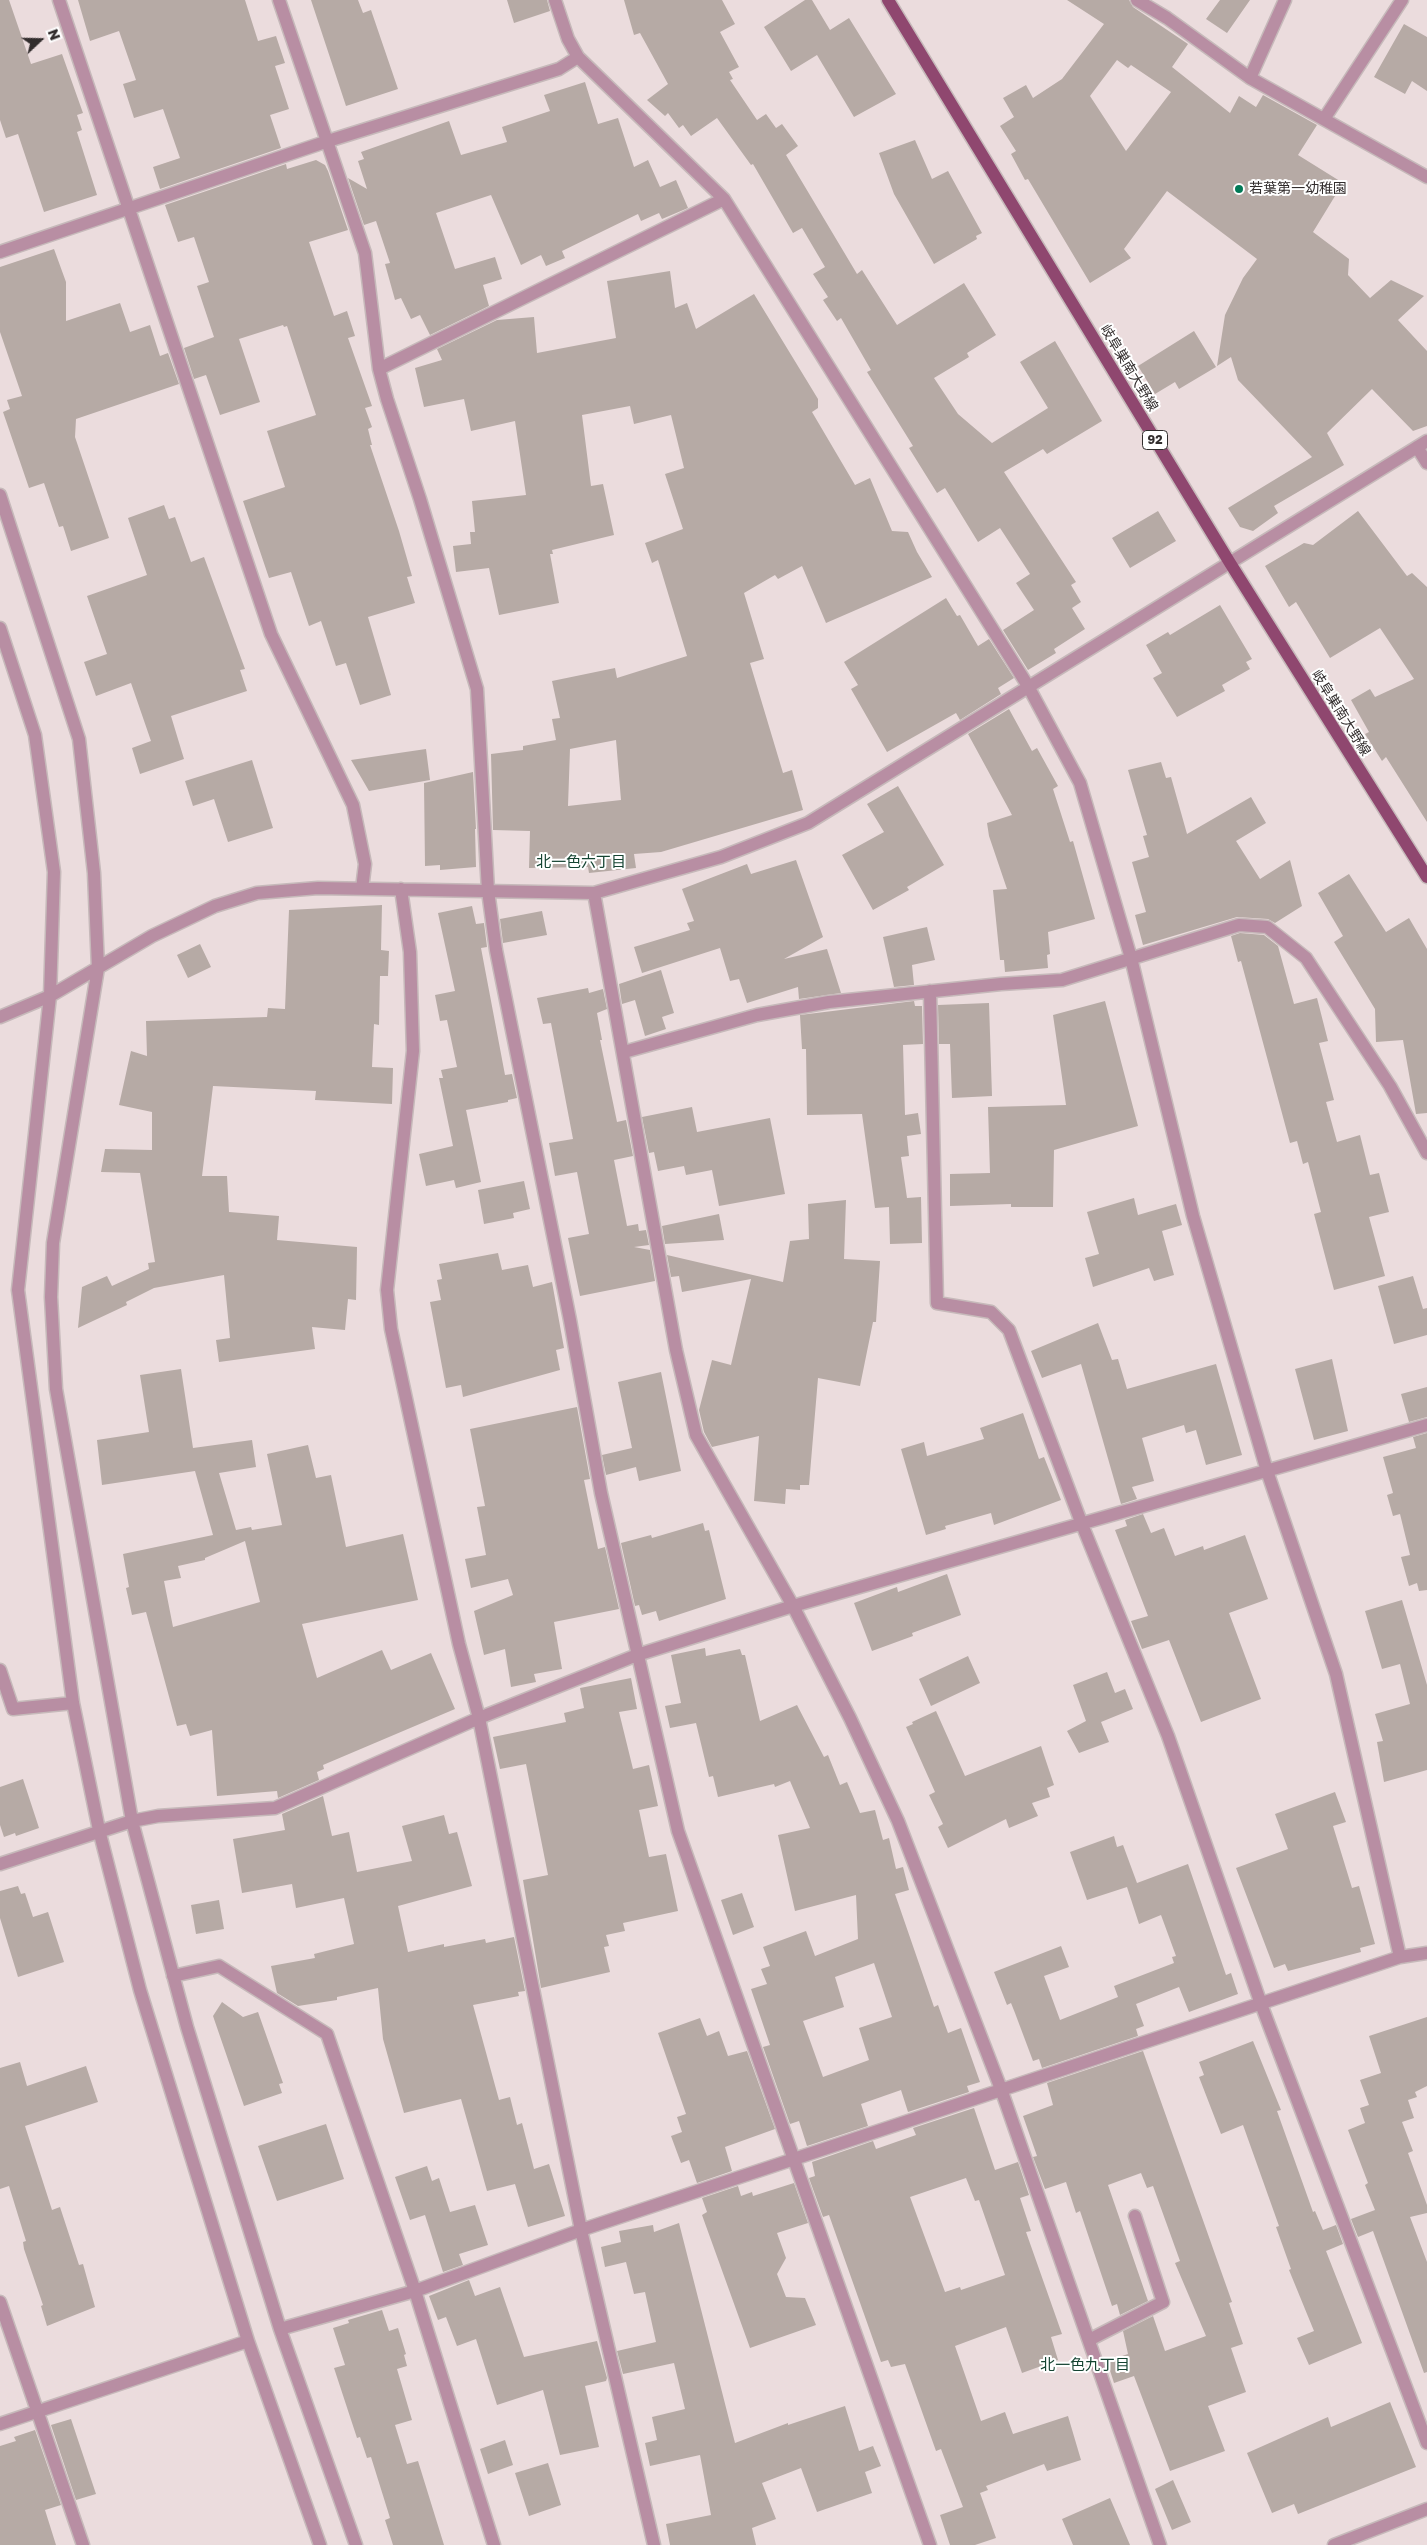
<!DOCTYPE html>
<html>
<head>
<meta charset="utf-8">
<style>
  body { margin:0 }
  #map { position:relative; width:1427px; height:2545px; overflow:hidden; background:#ebdcdd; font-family:"Golos Text",sans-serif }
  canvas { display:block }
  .north { position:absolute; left:15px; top:15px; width:50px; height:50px; -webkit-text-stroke:4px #fff; paint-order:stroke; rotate:69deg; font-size:14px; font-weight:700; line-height:20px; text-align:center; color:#322d2d }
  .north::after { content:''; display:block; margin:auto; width:18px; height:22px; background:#322d2d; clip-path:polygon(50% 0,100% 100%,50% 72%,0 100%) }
</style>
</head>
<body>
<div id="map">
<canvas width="1427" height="2545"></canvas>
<div class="north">N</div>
</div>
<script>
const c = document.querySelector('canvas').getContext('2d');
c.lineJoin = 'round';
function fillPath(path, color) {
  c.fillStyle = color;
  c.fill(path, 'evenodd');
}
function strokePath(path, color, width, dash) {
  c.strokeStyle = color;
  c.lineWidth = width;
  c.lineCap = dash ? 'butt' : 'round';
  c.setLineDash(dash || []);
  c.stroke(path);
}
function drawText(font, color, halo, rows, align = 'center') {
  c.font = font + ' "Golos Text","Noto Sans JP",sans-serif';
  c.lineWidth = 4;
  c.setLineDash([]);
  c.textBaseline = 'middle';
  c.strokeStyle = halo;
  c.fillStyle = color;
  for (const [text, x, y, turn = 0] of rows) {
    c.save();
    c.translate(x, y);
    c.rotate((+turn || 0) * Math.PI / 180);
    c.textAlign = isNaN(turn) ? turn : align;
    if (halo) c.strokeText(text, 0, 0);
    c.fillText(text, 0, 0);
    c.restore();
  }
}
fillPath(new Path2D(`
  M0 0H9L31 64 62 54 83 113 77 115 82 130 77 132 97 195 44 212 18 134 6 138 0 120Z
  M78 0H245L258 41 276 36 285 63 275 66 289 109 270 115 281 148 160 189 153 167 180 158 163 109 134 118 123 84 136 80 119 31 90 41Z
  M311 0H358L363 13 371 10 398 89 346 106Z
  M507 0H547L550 11 514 23Z
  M624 0H722L735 24 720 32 739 67 729 72 733 79 730 80 757 120 766 114 776 128 782 124 798 146 786 155 857 274 862 270 897 325 964 283 996 335 967 353 969 357 934 378 958 414 992 443 1048 408 1020 362 1055 341 1102 421 1047 454 1043 449 1004 472 1076 582 1071 585 1081 602 1072 608 1085 629 1054 649 1056 653 1028 670 1003 630 1034 610 1016 583 1030 574 1000 528 978 542 945 488 937 493 909 448 913 446 867 372 871 370 841 318 837 321 823 300 828 297 813 274 825 267 802 228 793 233 753 164 751 165 717 118 691 136 683 125 679 128 668 113 665 116 647 100 668 84 640 33 634 35Z
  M805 0H812L830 30 849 18 896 94 854 117 817 55 791 71 764 27Z
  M1067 0H1129L1133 7 1188 44 1172 67 1230 113 1239 96 1256 107 1263 95 1317 125 1298 155 1343 183 1313 232 1349 259 1348 275 1370 298 1391 280 1424 296 1398 320 1427 351V426L1413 431 1372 389 1327 433 1344 465 1274 506 1278 513 1253 531 1240 527 1228 508 1312 457 1238 380 1231 357 1217 366 1225 315 1243 278 1257 259 1167 191 1124 249 1131 258 1090 283 1028 179 1025 180 1011 154 1016 151 1000 126 1014 117 1003 98 1026 85 1033 98 1062 79 1104 24ZM1117 60 1128 68 1131 65 1171 92 1126 151 1090 96Z
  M1220 0H1250L1227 33 1206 19Z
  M1404 24 1427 37V91L1412 81 1405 94 1374 77Z
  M585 82 598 124 618 118 634 167 648 160 660 187 676 180 688 208 662 219 659 213 641 221 638 214 562 251 565 258 546 266 541 255 521 265 491 195 436 213 455 269 495 257 502 279 483 285 489 306 430 335 420 315 411 319 401 298 395 300 385 264 390 263 376 221 364 225 348 178 367 189 358 161 364 159 361 152 449 121 461 155 507 142 502 127 550 111 544 95Z
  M915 140 932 179 948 171 982 233 976 236 977 239 934 264 894 194 879 153Z
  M316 160 325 165 328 171 348 230 309 242 334 316 347 311 355 336 348 338 372 406 365 408 372 427 368 429 372 445H370L399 531 412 576 407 577 415 603 368 617 391 695 360 705 346 663 336 666 321 621 309 626 291 572 269 578 243 501 285 487 267 431 316 415 287 326 284 327 283 325 239 339 260 402 220 415 206 375 194 379 184 348 214 337 197 286 209 282 194 237 178 242 165 205 286 164 287 169Z
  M54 249 66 282V321L120 303 130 332 150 325 160 356 168 353 179 384 76 419 75 437 109 538 71 551 63 526 59 527 44 483 29 488 3 412 10 409 7 400 22 396 0 332V267Z
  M670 271 675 308 687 303 696 329 754 294 818 399V408L812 412 855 485 870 478 892 531 908 532 917 552 932 577 826 623 802 566 778 579 775 575 744 593 764 659 750 663 783 773 792 770 803 810 661 852 634 854 636 868 589 873 588 867 529 868 530 831 493 830 491 754 523 750V746L556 740 552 719 560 718 552 681 615 668 617 678 687 656 658 560 652 563 645 543 683 529 665 474 684 468 671 415 634 424 630 406 582 415 591 486 603 484 614 535 552 550 553 554H550L559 603 499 615 489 568 456 572 453 546 471 544 470 532H475L472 501 526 495 515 421 471 431 464 399 424 407 415 368 442 360 437 349 497 320 534 317 537 353 616 338 607 281ZM616 740 621 800 568 806 570 749Z
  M1194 331 1216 367 1179 389 1175 382 1155 394 1138 366Z
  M164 505 169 519 175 517 191 562 204 557 245 669 240 670 247 691 171 716 184 759 140 774 132 748 151 741 131 683 96 696 84 662 107 654 87 596 147 575 128 518Z
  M1158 511 1176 541 1130 568 1112 538Z
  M1358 511 1407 576 1412 573 1427 587V822L1386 757 1382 761 1365 734 1369 732 1351 700 1370 689 1375 697 1414 679 1380 628 1330 658 1296 602 1289 607 1265 566 1304 543 1313 545Z
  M946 598 957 616 960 615 978 646 989 639 1014 678 998 688 1001 694 960 720 956 713 887 752 851 689 858 685 844 662Z
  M1220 605 1252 659 1246 662 1250 669 1222 685 1225 691 1177 717 1153 678 1162 673 1146 645 1168 632 1170 635Z
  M1009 709 1032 751 1037 748 1058 786 1053 789 1070 842 1073 841 1095 919 1048 932 1050 954 1047 955 1048 968 1005 972 1004 960H1000L993 890 1007 889 989 836 987 823 1012 815 968 734Z
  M426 749 430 780 369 791 351 760Z
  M252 760 273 828 228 842 214 799 193 806 185 781Z
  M1161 762 1166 778 1171 777 1187 834 1251 797 1266 823 1236 841 1260 879 1290 860 1302 906 1275 923 1268 919 1237 917 1143 945 1135 915 1146 912 1132 862 1149 857 1143 836 1147 835 1128 770Z
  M473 772 476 829H475L476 867 440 870V865L425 866 424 783Z
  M898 786 944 865 907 887 909 890 873 910 842 855 884 832 867 804Z
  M796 860 823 937 784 959 827 949 841 993 799 999 798 987 747 1003 739 979 730 981 720 948 642 973 634 947 690 930 687 923 694 921 682 889 747 864 751 874Z
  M1349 874 1386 932 1409 918 1427 949V1113L1416 1114 1403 1040 1376 1042 1375 1009 1334 942 1343 936 1318 893Z
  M382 905 381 950 389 951 388 976H380L379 1025 374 1024 372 1067 393 1068 392 1104 315 1100 316 1091 213 1086 202 1176H227L229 1212 279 1216 277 1240 357 1247 356 1300 348 1299 345 1330 312 1327 315 1349 219 1362 216 1340 230 1338 224 1275 154 1288 126 1302 127 1305 78 1328 82 1287 107 1276 112 1286 149 1269 148 1263 155 1262 140 1173 101 1172 105 1149 152 1150V1112L119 1105 131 1051 147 1056 146 1021 267 1017 268 1008 285 1009 289 910Z
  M472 906 476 924 484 923 487 947 481 948 505 1075 512 1074 517 1098 508 1100V1102L466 1110 481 1182 456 1188 454 1180 426 1186 419 1154 453 1146 439 1078H443L441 1070 457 1067 447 1020 440 1021 435 995 455 991 438 913Z
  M542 911 547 935 503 943 500 919Z
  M927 927 935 960 912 965 914 985 894 987 883 937Z
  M1240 933 1264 935 1278 946 1294 1004 1317 998 1328 1041 1319 1043 1334 1100 1326 1102 1337 1142 1360 1135 1370 1175 1379 1173 1389 1212 1369 1217 1385 1276 1334 1290 1314 1214 1321 1212 1308 1162 1303 1164 1297 1141 1290 1143 1241 961 1238 962 1231 936Z
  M200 944 211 967 188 978 177 955Z
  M661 970 674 1013 662 1017 666 1029 645 1036 635 1000 622 1004 619 984Z
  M588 988 589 993 603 989 607 1009 597 1013 602 1040H600L617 1122 626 1120 633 1156 614 1160 627 1226 638 1224 639 1231 646 1230 649 1245 634 1247 650 1250 655 1281 580 1296 568 1238 589 1234 577 1172 555 1176 549 1143 573 1139 551 1023 543 1024 537 998Z
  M914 1001 915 1006H922L923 1044 903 1045 905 1115 918 1113 921 1134 907 1136 909 1156 901 1157 907 1198 921 1197 922 1243 890 1244 889 1207 875 1208 862 1114 807 1115 806 1049H802L800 1015Z
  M1105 1001 1138 1126 1054 1150 1053 1207H1011V1204L950 1206V1174L990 1173 988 1107 1066 1105 1053 1015Z
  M989 1003 992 1096 952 1098 950 1044H939L938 1005Z
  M692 1107 697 1132 770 1118 785 1194 719 1206 712 1170 686 1175 684 1166 658 1171 654 1152 649 1153 642 1117Z
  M524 1181 530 1209 513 1213 514 1218 484 1224 478 1190Z
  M1134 1198 1138 1215 1176 1204 1182 1225 1162 1231 1174 1275 1154 1281 1149 1268 1093 1287 1085 1258 1099 1254 1087 1212Z
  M846 1200 844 1259 880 1261 876 1322H873L860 1386 818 1378 809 1485H800V1490L786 1489 785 1504 754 1501 759 1436 712 1447 704 1432 699 1410 712 1360 731 1365 751 1279 682 1292 679 1276 671 1277 667 1255 783 1282 790 1241 809 1239 808 1204Z
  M719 1214 724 1240 665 1244 662 1226Z
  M498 1253 502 1270 528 1265 533 1287 552 1282 564 1348 556 1350 560 1370 463 1397 461 1385 446 1388 430 1302 441 1300 437 1280 442 1279 439 1264Z
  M1413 1276 1423 1309 1427 1308V1335L1394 1344 1378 1286Z
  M1098 1323 1112 1360 1118 1359 1127 1389 1216 1364 1242 1455 1206 1465 1196 1430 1186 1433 1184 1425 1142 1438 1154 1481 1132 1487 1137 1499 1121 1504 1081 1364 1042 1378 1031 1351Z
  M1332 1359 1348 1431 1314 1440 1295 1369Z
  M181 1369 193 1448 252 1440 256 1467 219 1473 236 1530 251 1527 252 1530 282 1525 267 1454 308 1445 316 1478 331 1475 346 1547 403 1534 418 1600 302 1624 317 1678 382 1650 391 1670 431 1653 455 1709 323 1765 324 1769 317 1772 319 1780 278 1798 277 1791 217 1796 212 1730 190 1736 186 1724 177 1726 146 1612 132 1615 126 1588 129 1587 123 1554 213 1535 195 1471 102 1485 97 1440 149 1432 140 1375ZM245 1541 260 1602 173 1627 164 1581 181 1578 178 1566 205 1560V1558Z
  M661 1372 681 1471 639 1481 636 1467 606 1475 602 1455 632 1448 618 1382Z
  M1427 1387V1417L1409 1422 1401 1394Z
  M577 1407 590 1479 584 1480 598 1549 605 1547 619 1609 554 1622 562 1669 534 1674 536 1682 511 1687 505 1649 484 1655 474 1611 513 1595 508 1579 471 1588 465 1559 486 1555 477 1507 485 1506 470 1429Z
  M1023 1413 1039 1459 1044 1457 1061 1500 994 1525 991 1513 945 1526 946 1529 926 1535 901 1449 924 1442 927 1456 984 1439 980 1428Z
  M1427 1433V1590L1419 1591 1417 1583 1409 1586 1401 1557 1410 1555 1400 1514 1393 1516 1387 1495 1393 1493 1383 1457 1416 1448 1413 1437Z
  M1143 1514 1151 1533 1164 1528 1175 1556 1203 1546 1204 1550 1245 1535 1268 1599 1229 1613 1261 1699 1201 1722 1169 1640 1142 1649 1131 1621 1148 1616 1115 1530 1127 1526 1125 1520Z
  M703 1523 705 1531 709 1530 726 1599 659 1621 656 1611 642 1615 639 1605 635 1606 621 1543 651 1535 652 1538Z
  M947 1574 961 1615 912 1633 913 1636 872 1651 854 1603 897 1587 898 1592Z
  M1402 1600 1427 1685V1770L1384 1782 1377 1742 1383 1741 1375 1714 1410 1704 1400 1664 1382 1669 1365 1611Z
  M705 1648 706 1656 740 1649 742 1655H745L760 1721 797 1705 824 1757 828 1755 840 1785 847 1782 860 1813 875 1810 883 1840 889 1838 896 1869 903 1867 909 1890 895 1894 934 2007 938 2005 948 2033 961 2028 980 2082 967 2086 969 2092 908 2112 901 2090 861 2104 868 2126 807 2146 799 2121 790 2124 763 2047 770 2045 751 1989 767 1984 761 1969 770 1966 763 1947 806 1931 815 1956 858 1939 856 1895 795 1911 778 1835 810 1828 790 1781 775 1787 774 1784 718 1797 713 1776 709 1777 696 1723 670 1728 665 1706 681 1703 671 1655ZM874 1963 892 2017 859 2028 869 2060 823 2077 803 2021 844 2007 835 1977Z
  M968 1656 980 1683 931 1706 919 1679Z
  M1107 1672 1115 1693 1125 1689 1133 1709 1101 1722 1109 1742 1079 1753 1067 1731 1086 1721 1073 1685Z
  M631 1678 637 1709 619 1712 633 1769 649 1765 658 1806 639 1810 649 1857 666 1854 678 1911 623 1923 625 1931 606 1935 609 1946 604 1947 610 1972 541 1988 523 1880 548 1875 526 1764 500 1769 493 1737 566 1722 564 1713 584 1708 580 1688Z
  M936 1711 965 1776 1041 1746 1054 1785 1047 1788 1050 1797 1032 1803 1038 1816 1009 1828 1006 1819 948 1848 938 1827 943 1824 929 1795 935 1792 906 1727 913 1724 912 1722Z
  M23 1779 39 1828 16 1836 15 1833 4 1837 0 1825V1787Z
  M1335 1792 1346 1822 1333 1826 1352 1888 1359 1886 1375 1944 1360 1948 1361 1952 1288 1971 1285 1964 1274 1968 1236 1868 1288 1849 1275 1814Z
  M323 1796 332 1836 349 1832 357 1872 412 1861 402 1826 444 1815 449 1834 457 1832 472 1886 398 1906 408 1952 444 1944V1947L485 1939 486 1943 514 1937 525 1991 518 1992 519 1996 473 2005 499 2100 510 2097 517 2125 522 2123 534 2169 549 2164 565 2216 528 2227 515 2184 487 2191 461 2099 404 2113 383 2039 378 1988 337 1997V2000L298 2006 277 1993 271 1966 315 1958 314 1954 354 1944 344 1898 296 1908 292 1884 242 1893 233 1839 285 1830 282 1814Z
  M1114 1836 1117 1847 1123 1845 1137 1883 1188 1864 1226 1975 1231 1973 1238 1994 1189 2012 1179 1987 1136 2004 1144 2026 1136 2029 1138 2036 1042 2068 1039 2059 1033 2061 1015 2013 1011 2003 1007 2005 994 1972 1061 1946 1069 1967 1044 1976 1060 2020 1118 1997 1114 1986 1174 1963 1172 1957 1176 1956 1161 1915 1139 1924 1127 1887 1087 1900 1070 1852Z
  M18 1886 21 1894 25 1893 33 1917 48 1912 64 1962 18 1977 0 1918V1891Z
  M742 1893 754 1927 733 1935 721 1900Z
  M219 1900 224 1929 196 1934 191 1905Z
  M222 2002 243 2017 258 2012 283 2083 279 2084 282 2093 244 2106 213 2016Z
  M1427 2017V2086L1415 2092 1417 2097 1408 2100 1414 2118 1402 2122 1413 2151 1408 2153 1427 2205V2213L1410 2217 1427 2262V2372L1424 2373 1373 2231 1358 2237 1351 2219 1375 2210 1365 2185 1368 2183 1348 2130 1365 2123 1360 2108 1369 2105 1360 2080 1381 2073 1369 2036Z
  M700 2018 707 2036 719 2031 728 2056 747 2051 775 2129 725 2147 732 2171 697 2183 689 2160 681 2163 671 2136 682 2132 677 2117 686 2114 658 2033Z
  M1253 2041 1281 2110 1277 2111 1313 2212 1315 2211 1323 2230 1336 2225 1343 2244 1326 2251 1362 2343 1309 2365 1297 2338 1314 2331 1289 2270 1291 2269 1276 2227 1279 2226 1243 2125 1221 2134 1199 2077 1204 2075 1199 2062Z
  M1143 2051 1232 2302 1229 2303 1243 2344 1231 2348 1246 2392 1208 2406 1225 2451 1170 2471 1134 2376 1114 2383 1107 2361 1128 2354 1123 2331 1153 2316 1165 2351 1206 2336 1175 2263 1180 2261 1153 2186 1147 2188 1141 2173 1108 2185 1148 2301 1120 2315 1117 2304 1112 2306 1080 2211 1076 2213 1066 2182 1045 2189 1033 2157 1037 2156 1023 2116 1053 2105 1047 2083Z
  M20 2062 27 2086 86 2066 98 2102 25 2126 52 2210 60 2207 79 2265 83 2264 95 2307 47 2326 41 2306 43 2305 24 2249 23 2242 26 2241 9 2186 0 2189V2068Z
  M974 2108 995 2170 1018 2162 1029 2195 1020 2198 1031 2231 1026 2232 1062 2334 1051 2337 1058 2360 1022 2373 1006 2327 955 2346 981 2421 1005 2412 1013 2434 1068 2416 1081 2460 1047 2471 1044 2464 986 2486 988 2490 980 2493 996 2538 975 2545H950L940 2515 963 2507 941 2449 936 2451 905 2364 891 2367 888 2360 881 2362 829 2215 823 2217 809 2178 815 2176 812 2162 873 2141 876 2149 916 2135 913 2128ZM966 2178 975 2201 979 2200 1005 2275 961 2290 960 2287 945 2292 910 2197Z
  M326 2124 344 2179 277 2201 258 2146Z
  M427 2166 432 2181 439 2178 450 2212 475 2205 488 2245 459 2254 463 2265 443 2272 425 2215 410 2220 395 2177Z
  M794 2183 808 2223 777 2233 786 2258 777 2274 786 2297 805 2298 816 2325 750 2348 702 2215 707 2212 702 2198 738 2186 741 2196 752 2192 753 2196Z
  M679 2223 735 2443 788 2423V2425L845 2406 859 2451 873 2446 881 2466 865 2472 872 2493 817 2512 801 2468 762 2483 776 2519 752 2528 756 2545H670L666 2524 711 2515 700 2455 650 2466 645 2443 657 2440 652 2417 685 2409 674 2363 623 2374 617 2351 656 2342 645 2292 634 2294 626 2262 605 2267 601 2247 621 2242 619 2231 653 2225 654 2232Z
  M469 2280 475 2296 500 2287 524 2357 597 2341 607 2378 606 2381 585 2386 599 2447 560 2455 543 2390 497 2405 476 2339 457 2346 446 2317 438 2320 429 2296Z
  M382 2310 389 2331 398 2328 406 2354 404 2355 407 2366 397 2369 412 2420 395 2425 407 2464 418 2461 444 2545H393L385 2520 390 2518 371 2457 367 2458 360 2437 357 2438 334 2368 345 2365 333 2328 349 2323 348 2320Z
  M1390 2402 1416 2467 1298 2514 1294 2504 1272 2513 1247 2453 1328 2417 1331 2427Z
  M71 2419 96 2494 76 2500 51 2425Z
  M35 2430 61 2505 45 2510 56 2545H0V2446L16 2441 14 2437Z
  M505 2440 513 2465 488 2474 480 2449Z
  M548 2463 561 2505 529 2516 515 2473Z
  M1173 2480 1191 2522 1172 2530 1155 2489Z
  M1110 2498 1130 2545H1073L1062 2519Z`), '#b6aaa5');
const minor = new Path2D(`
  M59 0 271 634 353 805 365 864 362 889
  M279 0 365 253 379 369 387 399 420 499 477 689 488 891 496 950 570 1320 601 1493 678 1831 930 2545
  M555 0 568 39 578 57 724 199 1028 686 1080 783 1131 958 1193 1216 1267 1471 1336 1674 1400 1957
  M1137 0 1167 18 1250 78 1427 177
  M1250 78 1285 0
  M1324 119 1402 0
  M0 252 328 141 559 69 578 57
  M379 369 724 199
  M1417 447 1427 463
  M0 495 79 739 94 873 98 968 53 1243 51 1297 56 1389 132 1821 187 2027 280 2329 356 2545
  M0 628 35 735 54 872 50 996 18 1290 73 1703 99 1830 140 1990 248 2341 320 2545
  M401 889 410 952 413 1051 387 1290 391 1329 459 1644 479 1718 581 2230 654 2545
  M594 893 676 1350 696 1435 793 1606 850 1718 898 1821 1001 2089 1160 2545
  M930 991 937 1303 991 1312 1009 1330 1081 1522 1168 1736 1261 2004 1427 2443
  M0 1017 50 996 152 936 215 906 257 893 318 888 594 893 721 857 808 823 1427 441
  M624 1052 757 1015 829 1002 1001 984 1062 980 1239 925 1267 927 1306 958 1390 1086 1427 1153
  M0 1670 13 1709 73 1703
  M0 1864 132 1821 158 1816 275 1808 479 1718 637 1655 793 1606 1427 1425
  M173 1976 219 1966 327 2034 415 2291 494 2545
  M0 2302 83 2545
  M280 2329 415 2291 581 2230 1400 1957 1427 1953
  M1089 2340 1163 2302 1135 2216
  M0 2424 248 2341
  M1334 2545 1427 2509`);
const major = new Path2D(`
  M888 0 1230 563 1427 877`);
strokePath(minor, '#c6b9ba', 15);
strokePath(major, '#c6b9ba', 15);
strokePath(minor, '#b88ea3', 12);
strokePath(major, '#8f476f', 12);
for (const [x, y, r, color] of [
  [1239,189,5,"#017a57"]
]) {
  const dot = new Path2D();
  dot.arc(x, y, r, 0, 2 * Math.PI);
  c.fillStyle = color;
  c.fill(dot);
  strokePath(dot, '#fff', 2);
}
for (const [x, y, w] of [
  [1155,440,25]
]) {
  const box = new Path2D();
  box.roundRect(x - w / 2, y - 9.5, w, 19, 4);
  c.fillStyle = '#fff';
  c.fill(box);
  strokePath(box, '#322d2d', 1);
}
drawText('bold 12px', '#322d2d', null, [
  ["92",1155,440]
]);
drawText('14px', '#322d2d', '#fff', [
  ["若葉第一幼稚園",1249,189]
], 'left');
drawText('14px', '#322d2d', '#fff', [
  ["岐阜巣南大野線",1129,368,59],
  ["岐阜巣南大野線",1341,713,58]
]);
drawText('15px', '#154432', '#fff', [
  ["北一色六丁目",581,862],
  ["北一色九丁目",1085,2365]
]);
</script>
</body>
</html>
